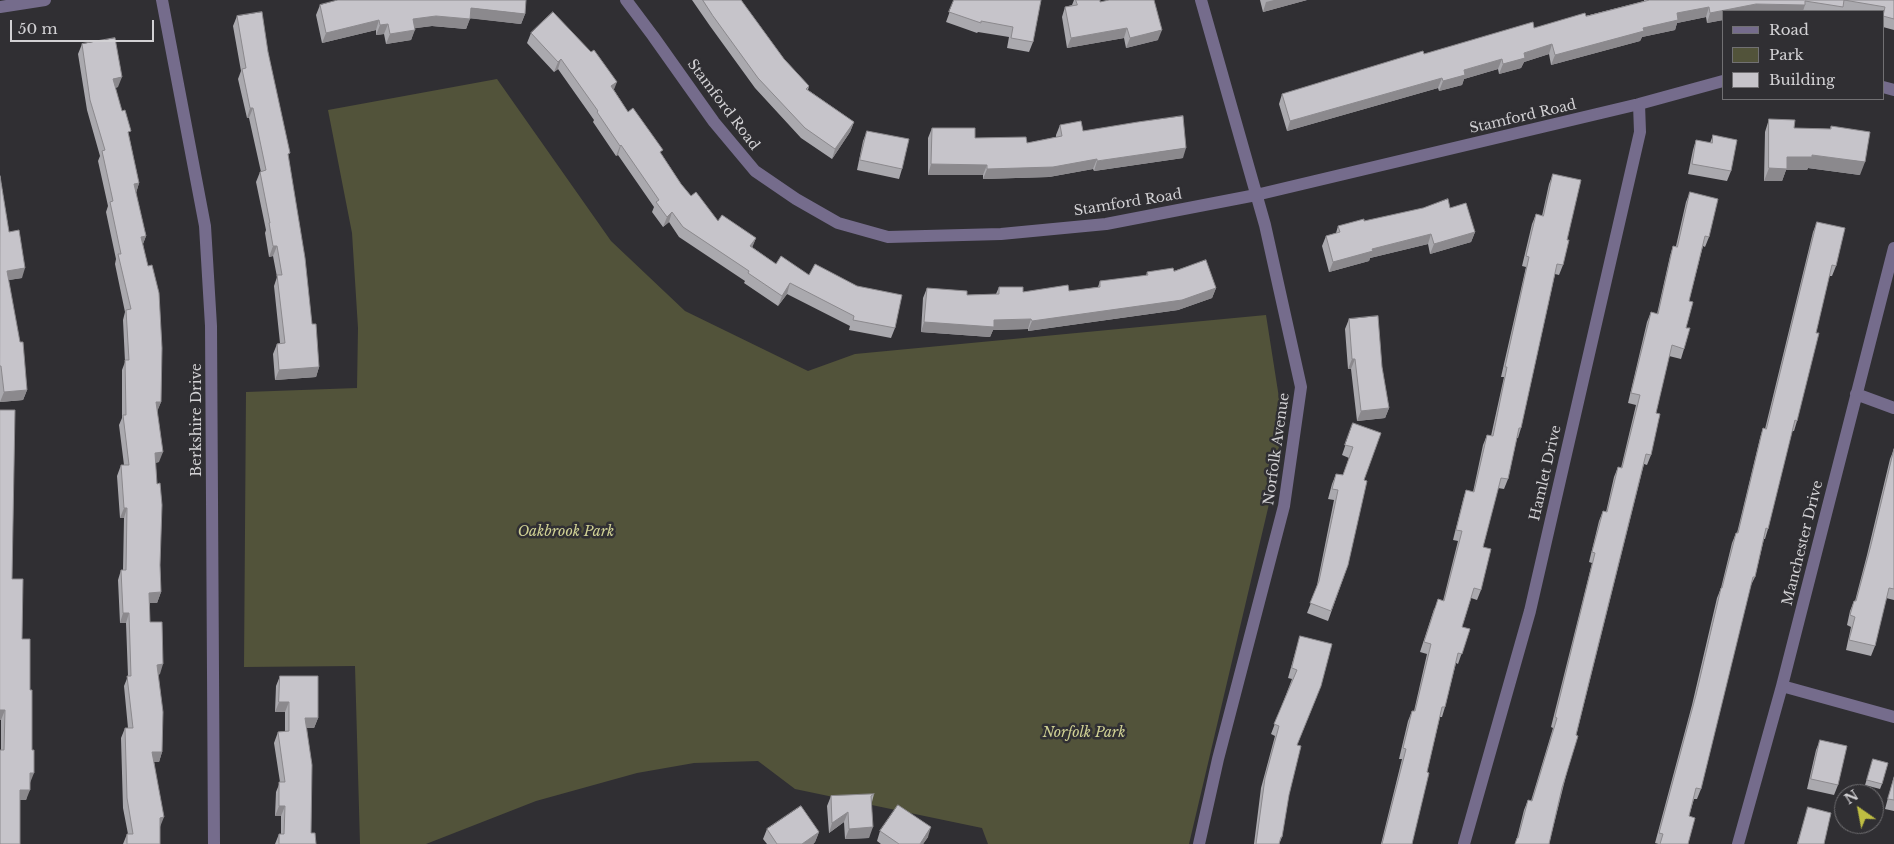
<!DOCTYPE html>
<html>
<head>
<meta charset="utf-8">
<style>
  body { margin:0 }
  #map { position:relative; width:1894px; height:844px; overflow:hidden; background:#302f33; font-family:"Libre Baskerville",serif }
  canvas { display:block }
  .legend { position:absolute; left:1722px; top:10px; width:162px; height:90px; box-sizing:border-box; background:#302f33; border:1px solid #717073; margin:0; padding:6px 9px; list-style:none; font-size:15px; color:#d2d1d4 }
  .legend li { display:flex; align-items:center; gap:10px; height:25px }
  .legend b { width:25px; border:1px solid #717073 }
  .north { position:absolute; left:1834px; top:784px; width:50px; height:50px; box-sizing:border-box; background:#302f33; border:1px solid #717073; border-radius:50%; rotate:327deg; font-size:14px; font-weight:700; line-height:20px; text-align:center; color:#d2d1d4 }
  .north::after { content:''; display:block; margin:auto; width:18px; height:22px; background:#bfbe42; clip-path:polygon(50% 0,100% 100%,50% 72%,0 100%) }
  .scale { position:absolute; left:10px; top:20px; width:144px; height:22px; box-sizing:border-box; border:2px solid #d2d1d4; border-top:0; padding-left:6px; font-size:15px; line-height:18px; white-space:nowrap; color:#d2d1d4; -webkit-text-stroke:4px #302f33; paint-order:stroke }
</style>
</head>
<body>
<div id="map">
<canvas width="1894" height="844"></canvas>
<ul class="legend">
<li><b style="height:6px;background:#756c8c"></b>Road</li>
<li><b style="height:14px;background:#52533a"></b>Park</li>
<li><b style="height:14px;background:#c6c4ca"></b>Building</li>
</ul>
<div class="north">N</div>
<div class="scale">50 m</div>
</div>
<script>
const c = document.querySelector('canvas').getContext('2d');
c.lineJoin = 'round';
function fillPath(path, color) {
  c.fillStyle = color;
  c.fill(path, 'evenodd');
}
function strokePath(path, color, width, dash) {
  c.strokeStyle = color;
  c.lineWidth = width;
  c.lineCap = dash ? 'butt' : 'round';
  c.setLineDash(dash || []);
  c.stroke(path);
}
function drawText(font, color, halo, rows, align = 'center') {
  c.font = font + ' "Libre Baskerville",serif';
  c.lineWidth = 5;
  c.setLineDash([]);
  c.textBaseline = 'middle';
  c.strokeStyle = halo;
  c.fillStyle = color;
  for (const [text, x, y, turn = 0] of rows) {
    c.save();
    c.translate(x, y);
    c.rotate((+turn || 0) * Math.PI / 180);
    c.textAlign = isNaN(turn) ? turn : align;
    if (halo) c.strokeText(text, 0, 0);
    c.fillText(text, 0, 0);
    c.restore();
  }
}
fillPath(new Path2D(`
  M497 79 611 241 685 311 808 371 855 354 1266 315 1285 436 1189 844H988L982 828 795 789 758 761 694 763 637 773 536 801 426 844H360L355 666 244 667 246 392 357 388 358 328 352 233 328 110Z`), '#52533a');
strokePath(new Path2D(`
  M162 0 205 226 211 326 214 844
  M626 0 653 36 714 122 755 171 796 199 838 223 888 237 1001 234 1106 224 1256 195 1639 104 1723 81
  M0 7 45 0
  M1883 87 1894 90
  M1856 394 1894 408
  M1782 686 1894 717
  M1199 844 1218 759 1284 506 1301 387 1265 225 1201 0
  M1464 844 1530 611 1640 132 1639 104
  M1738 844 1782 686 1894 248`), '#756c8c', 12);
fillPath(new Path2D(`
  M692 0H741L784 59 809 86 808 90 854 122 850 132 832 159 801 138 755 88 710 26Z
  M954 0H1041L1033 42 1029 52 1007 48 1009 37 978 32 977 33 946 22Z
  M1074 0H1100V2L1158 40 1126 48 1124 38 1067 48 1062 17 1065 7 1072 5Z
  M1260 0H1307L1263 12Z
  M1644 0H1894V30L1883 27V11H1723V20L1707 23 1706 17 1677 23 1675 30 1642 37 1640 41 1551 65 1549 54 1524 62 1521 68 1499 74 1498 69 1464 79 1462 85 1439 91 1438 88 1287 131 1279 104 1282 94 1424 54 1586 16 1644 1Z
  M320 5 525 14 521 24 470 18 466 29 432 26 415 28 411 40 386 44 384 34 376 35V30L322 43 316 15Z
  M237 16 268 52 288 158 312 324 319 367 316 377 275 380 273 354 277 344 280 343 274 286 277 277 273 256 269 257 265 233 266 230 256 182 260 172H261L249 118H247L238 79 241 71 233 26Z
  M531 33 614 90 628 112 662 155 681 184 691 196 718 221 756 238 752 247 776 264 809 275 895 328 891 338 849 330 850 326 787 294 778 306 744 283 745 281 679 237 669 222 663 227 652 212 654 207 618 155 616 156 593 122 594 120 558 69 554 72 527 43Z
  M82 44 118 87 115 88 129 136 139 183 136 193 146 236 143 244 161 402 157 411 159 462 155 463 161 592 157 603H150V622L160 674 158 675 162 752 159 762H154L160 827V844H123L127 834H128L123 808 121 738 125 728H128L124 686 128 676 126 623H120L118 580 121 570H123L124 518H120L117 476 121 465H124L119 425 122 418V370L125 362 123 320 125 312 115 264 116 259 106 212 108 206 98 161 100 156 87 110 78 54Z
  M1769 119 1794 128 1830 129 1831 126 1860 175 1808 168 1807 170H1786L1782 181H1764L1765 132Z
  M1060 125 1183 158 1094 171 1093 169 1049 177 983 179V175H928V138L932 128 975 138 1027 143 1056 137V135Z
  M867 131 902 169 899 179 857 170 863 141Z
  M1713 135 1731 171 1727 181 1688 174 1693 150 1696 140 1710 143Z
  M1553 174 1567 240 1563 265 1559 275 1555 274 1521 428 1518 438H1517L1508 479 1504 489 1498 488 1483 547 1481 590 1477 600 1471 598 1462 627 1470 629 1458 664 1456 663 1445 707 1442 717H1440L1427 772 1412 844H1381L1402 759H1399L1408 721 1412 711H1414L1427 654 1420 652 1434 609 1443 601 1458 541 1453 540 1463 500 1466 490 1473 492 1483 445 1487 435 1491 436 1504 377H1501L1526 267 1522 266 1532 224 1536 214 1542 216 1549 184Z
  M0 176 9 232 22 278 8 280 27 390 23 400 0 402Z
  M1690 192 1709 237 1705 247 1703 246 1689 301 1684 349 1681 359 1669 356 1656 413 1651 455 1647 465 1644 464 1549 844H1515L1517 838 1524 810 1528 800 1531 801 1553 728 1551 727 1592 563 1589 562 1599 521 1603 511 1606 512 1614 477 1618 467 1621 468 1636 405 1628 403 1647 322 1651 312 1657 314 1670 256 1673 246H1676L1686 202Z
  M1450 208 1475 232 1471 242 1430 254 1428 244 1370 258 1369 261 1329 272 1322 246 1326 236 1336 233 1338 226Z
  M1817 222 1836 266 1832 276H1829L1816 333 1797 421 1794 431H1792L1768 529 1765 539H1764L1755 577 1750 587 1701 789 1697 799H1694L1689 816 1688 844H1659L1655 843 1692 705 1717 598 1721 588 1732 543 1736 533H1737L1760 438 1763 428 1765 429 1813 232Z
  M1174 271 1216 288 1212 298 1178 310 1028 331V329L993 330 990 337 921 332 923 298 927 288 967 295 996 294 999 287 1023 292 1069 291 1098 287 1100 281 1146 276 1147 272Z
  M1349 319 1382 367 1389 408 1385 418 1357 421 1351 369H1348L1345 329Z
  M0 410 12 579 22 639 30 783 26 800H20L1 750V720H0Z
  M1353 423 1364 480 1348 565 1328 621 1307 613 1316 590 1334 500 1328 499 1332 484 1336 474 1343 475 1349 458 1342 455Z
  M1894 449V600L1886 598 1875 646 1871 656 1846 650 1851 627 1847 625 1850 611 1854 601H1855L1867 555 1890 459Z
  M1300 636 1317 696 1297 745 1282 837 1279 844H1254L1261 788 1275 736 1271 734 1292 679 1288 678 1297 646Z
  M280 676 318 718 314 728H307L311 833 316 844H275L279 834H281V816H275L276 792 280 782 274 743 278 732 285 731V712H275L276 686Z
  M1820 740 1838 785 1834 795 1807 789 1816 750Z
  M1873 759 1882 784 1880 789 1865 785Z
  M1894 776V811L1885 809Z
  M874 794 872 802 869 838 845 839 844 822 829 833 827 806 831 796Z
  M1808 807 1824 844H1797L1805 817Z
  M767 829 819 832 815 842 813 844H767L763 839Z
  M880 831 928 837 923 844H881L877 841Z`), '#aaa9ae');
fillPath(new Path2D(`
  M1274 0H1307L1263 12 1266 2Z
  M1756 4 1805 5 1803 11H1723V20L1707 23 1710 13Z
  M1709 7 1706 17 1677 23 1675 30 1642 37 1640 41 1551 65 1555 55 1643 28 1677 13Z
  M471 8 525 14 521 24 467 18Z
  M436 16 470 19 466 29 432 26 410 29 413 19Z
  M379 20 376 30 322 43 326 33Z
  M388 24 384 34 376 35 380 25Z
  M1127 28 1124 38 1067 48 1071 38Z
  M415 30 411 40 386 44 390 34Z
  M1162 30 1158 40 1126 48 1130 38Z
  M1552 44 1549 54 1524 62 1521 68 1499 74 1503 64 1524 53Z
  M561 59 558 69 554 72 558 62Z
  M1502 59 1498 69 1464 79 1462 85 1439 91 1443 81 1464 70Z
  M122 77 118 87 109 89 113 79Z
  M1442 78 1438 88 1287 131 1290 121Z
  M617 82 613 92 611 86Z
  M250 108H253L249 118H247Z
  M854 122 850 132 832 159 835 149Z
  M621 145 618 155 616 156 620 146Z
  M1186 148 1183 158 1094 171 1097 161Z
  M1812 155 1865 162 1860 175 1808 168 1807 170H1786L1782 181H1764L1769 168 1787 157Z
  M1097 159 1093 169 1049 177 983 179 987 169Z
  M931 164 987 165 983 175H928Z
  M139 183 136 193 134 184Z
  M672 212 669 222 663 227 667 217Z
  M1475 232 1471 242 1430 254 1434 244Z
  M1431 234 1428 244 1370 258 1369 261 1329 272 1333 262 1372 249Z
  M146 236 142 246 141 237Z
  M756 238 752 248 750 246Z
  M273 246H277L273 256 269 257Z
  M25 268 22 278 3 281 7 271Z
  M790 283 787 294 778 306 782 296Z
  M1216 288 1212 298 1178 310 1028 331 1032 321Z
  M1031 319 1028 329 993 330 990 337 921 332 924 322Z
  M1352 359H1355L1351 369H1348Z
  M319 367 316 377 275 380 279 370Z
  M27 390 23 400 0 402 4 392Z
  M156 402H161L157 412Z
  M1389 408 1385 418 1357 421 1361 411Z
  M163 452 159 462 151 463 155 453Z
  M124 508H127L124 518H120Z
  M161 592 157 603H146L149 593Z
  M123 613H129L126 623H120Z
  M163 664 160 674 153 675 157 665Z
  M279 702H289L285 712H275Z
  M0 710H5L1 720H0Z
  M305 718H318L314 728H302Z
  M152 752H162L159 762H148Z
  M30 773H34L30 783H26Z
  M20 790H30L26 800H16Z
  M279 806H285L281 816H275Z
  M848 812 844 822 829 833 832 823Z
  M164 817 160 827V818Z
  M873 827 869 838 845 839 849 829Z
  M931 827 928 837 923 844H920Z
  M819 832 815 842 813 844H802Z`), '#8b898d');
const building = new Path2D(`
  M338 0H526L525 14 471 8 470 19 436 16 413 19 415 30 390 34 388 24 380 25 379 20 326 33 320 5Z
  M703 0H741L784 59 809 86 806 89 854 122 835 149 805 128 758 78 713 16Z
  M954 0H1041L1033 42 1011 38 1013 27 981 21V23L949 12Z
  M1076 0H1100V2L1109 0H1154L1162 30 1130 38 1127 28 1071 38 1065 7 1077 5Z
  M1650 0H1894V19L1883 16 1885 7 1844 0 1843 7 1805 1V5L1756 4 1710 13 1709 7 1677 13 1678 20 1643 28 1644 31 1555 55 1552 44 1524 53 1525 58 1503 64 1502 59 1464 70 1465 75 1443 81 1442 78 1290 121 1282 94 1423 51 1424 54 1533 22 1534 28 1585 13 1586 16Z
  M262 12 268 52 290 153 288 154 305 258 312 324H316L319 367 279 370 277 344 285 343 277 275H282L277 246H273L269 223H270L260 172 266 170 253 108H250L242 69 246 68 237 16Z
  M553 12 591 52 594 50 617 82 611 86 628 112 633 108 663 150 660 152 681 184 691 196 696 192 718 221 722 215 756 238 750 246 776 264 781 256 809 275 815 264 857 286 902 295 895 328 853 320 854 316 790 283 782 296 748 273 749 271 683 227 672 212 667 217 656 202 659 200 621 145 620 146 597 112 598 111 561 59 558 62 531 33Z
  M115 38 122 77 113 79 122 111 125 110 131 131 128 132 139 183 134 184 146 236 141 237 148 266 152 265 159 293 162 348 161 402H156L163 452 155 453 157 484 160 483 162 505 160 565 161 592 149 593 150 622H162L163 664 157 665 163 712 162 752H152L164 817 160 818V844H127V834H133L127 798 125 728H133L127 676H131L129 613H123L121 570H126L127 508H124L121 465H129L123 415H126L125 360H129L126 310 131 309 118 254H121L110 202 113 201 102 151 105 150 90 100 82 44Z
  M1183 116 1186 148 1097 161V159L1053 167 987 169V165L931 164 932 128H975V138L1026 137 1027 143 1062 136 1060 125 1081 121 1083 131 1138 122Z
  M1769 119 1795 120 1794 128 1831 129V126L1870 132 1865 162 1812 155V157H1787V169L1769 168Z
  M867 131 909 139 902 169 860 160Z
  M1713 135 1737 140 1731 171 1692 164 1696 140 1712 143Z
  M1553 174 1581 180 1567 240H1569L1563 265 1557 264 1521 428H1519L1508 479 1501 478 1483 547 1491 549 1481 590 1474 588 1462 627 1470 629 1462 654 1458 653 1445 707H1442L1427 772 1429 773 1412 844H1382L1406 749 1403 748 1412 711H1415L1431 644 1424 642 1438 599 1444 601 1462 531 1456 530 1466 490 1474 492 1487 435 1493 436 1507 367H1505L1529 257 1526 256 1536 214 1543 216Z
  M0 176 9 232 19 230 25 268 7 271 20 342H23L27 390 4 392 1 366H0Z
  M1690 192 1718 199 1709 237 1705 236 1689 301 1693 302 1686 328H1690L1684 349 1672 345 1656 413 1660 414 1651 455 1646 454 1592 670 1576 735 1578 736 1562 788 1549 844H1515L1517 838H1518L1528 800 1532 801 1557 718 1555 717 1595 553 1592 552 1603 511 1607 512 1618 467 1622 468 1640 395 1631 393 1651 312 1658 314 1673 246 1677 247Z
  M1448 199 1450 208 1466 203 1475 232 1434 244 1431 234 1372 249 1373 251 1333 262 1326 236 1340 232 1338 226 1364 219V221L1423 208Z
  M1817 222 1845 228 1836 266 1832 265 1816 333H1819L1797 421 1795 420 1768 529 1766 528 1755 577H1753L1701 789 1696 788 1689 816 1695 818 1688 844H1660L1663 834 1659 833 1696 695 1721 588H1722L1736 533H1738L1763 428 1766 429Z
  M1206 260 1216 288 1182 300 1032 321 1031 319 994 320V327L924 322 927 288 967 291V295L999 294V287H1023V292L1068 285 1069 291 1100 287V281L1148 275 1147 272 1173 268 1174 271Z
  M1378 316 1382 367 1389 408 1361 411 1355 359H1352L1349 319Z
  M0 410H15L12 579H23L22 639H30V690H32V750H34V773H30V790H20V844H0V750H4L5 710H0Z
  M1353 423 1381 433 1364 480 1367 481 1348 565 1331 611 1310 603 1319 581 1338 490 1332 489 1336 474 1343 475 1353 447 1345 445Z
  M1894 449V589L1889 588 1875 646 1849 640 1855 617 1850 615 1854 601H1856L1871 545Z
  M1300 636 1332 644 1321 686 1297 745 1301 746 1289 795 1282 837H1281L1279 844H1256L1265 778 1279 726 1274 724 1297 670 1292 668Z
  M280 676H318V718H305L312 765 311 833H315L316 844H279V834H284L285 806H279V782H285L278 732 289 731V702H279Z
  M1820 740 1847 746 1838 785 1811 779Z
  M1873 759 1888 763 1882 784 1867 780Z
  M1894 778V800L1888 799Z
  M874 794 871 796 873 827 849 829 848 812 832 823 831 796Z
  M898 805 931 827 920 844H899L880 831Z
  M801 806 819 832 802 844H777L767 829Z
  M1808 807 1831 813 1824 844H1798Z`);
fillPath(building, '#c6c4ca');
strokePath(building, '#8b898d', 1);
drawText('14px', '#d2d1d4', '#302f33', [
  ["Stamford Road",723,105,53],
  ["Stamford Road",1523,117,-13],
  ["Stamford Road",1128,203,-9],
  ["Berkshire Drive",197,420,-90],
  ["Norfolk Avenue",1277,449,-82],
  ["Hamlet Drive",1546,473,-77],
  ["Manchester Drive",1803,543,-76]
]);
drawText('italic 14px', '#cfd094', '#302f33', [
  ["Oakbrook Park",566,532],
  ["Norfolk Park",1084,733]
]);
</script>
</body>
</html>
